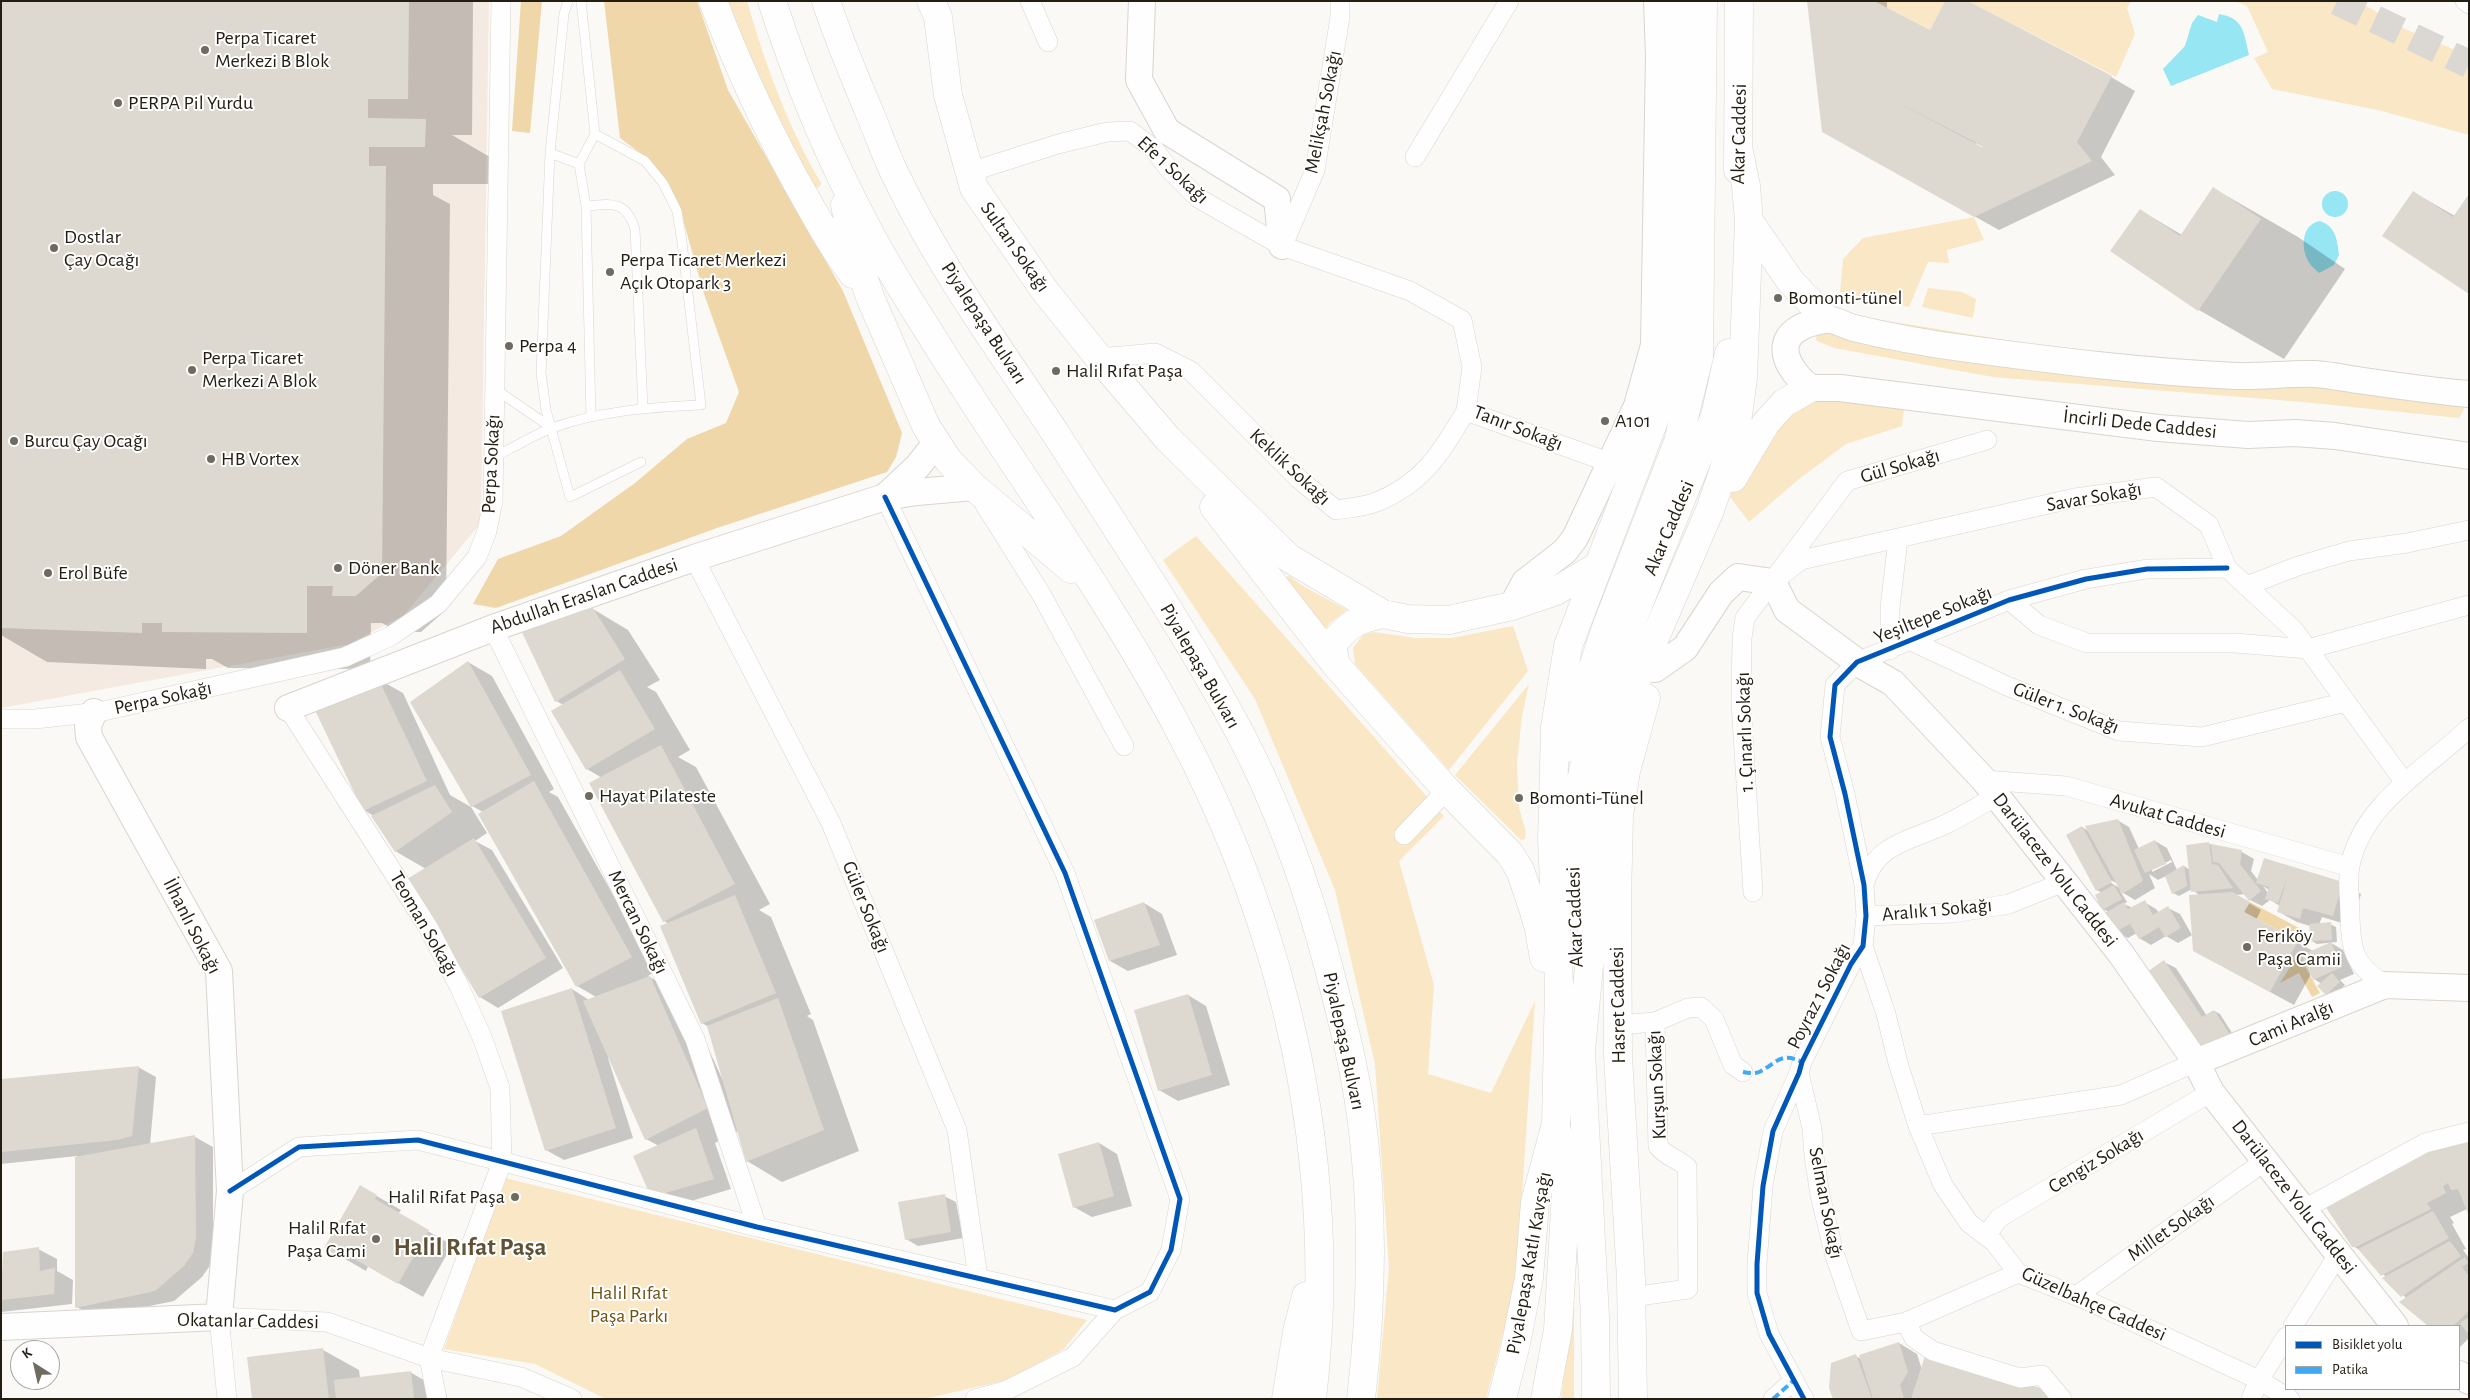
<!DOCTYPE html>
<html>
<head>
<meta charset="utf-8">
<style>
  body { margin:0 }
  #map { position:relative; width:2470px; height:1400px; overflow:hidden; background:#fbf9f5; font-family:"Alegreya Sans",sans-serif }
  canvas { display:block }
  .frame { position:absolute; inset:0; border:2px solid #241e12; pointer-events:none }
  .legend { position:absolute; left:2285px; top:1325px; width:175px; height:65px; box-sizing:border-box; background:#fff; border:1px solid #a7a5a0; margin:0; padding:6px 9px; list-style:none; font-size:15px; color:#241e12 }
  .legend li { display:flex; align-items:center; gap:10px; height:25px }
  .legend b { width:25px; border:1px solid #a7a5a0 }
  .north { position:absolute; left:10px; top:1340px; width:50px; height:50px; box-sizing:border-box; background:#fff; border:1px solid #a7a5a0; border-radius:50%; rotate:325deg; font-size:14px; font-weight:700; line-height:20px; text-align:center; color:#241e12 }
  .north::after { content:''; display:block; margin:auto; width:18px; height:22px; background:#6f6b61; clip-path:polygon(50% 0,100% 100%,50% 72%,0 100%) }
</style>
</head>
<body>
<div id="map">
<canvas width="2470" height="1400"></canvas>
<div class="frame"></div>
<ul class="legend">
<li><b style="height:6px;background:#0057b8"></b>Bisiklet yolu</li>
<li><b style="height:6px;background:#3fa9f5"></b>Patika</li>
</ul>
<div class="north">K</div>
</div>
<script>
const c = document.querySelector('canvas').getContext('2d');
c.lineJoin = 'round';
function fillPath(path, color) {
  c.fillStyle = color;
  c.fill(path, 'evenodd');
}
function strokePath(path, color, width, dash) {
  c.strokeStyle = color;
  c.lineWidth = width;
  c.lineCap = dash ? 'butt' : 'round';
  c.setLineDash(dash || []);
  c.stroke(path);
}
function drawText(font, color, halo, rows, align = 'center') {
  c.font = font + ' "Alegreya Sans",sans-serif';
  c.lineWidth = 4;
  c.setLineDash([]);
  c.textBaseline = 'middle';
  c.strokeStyle = halo;
  c.fillStyle = color;
  for (const [text, x, y, turn = 0] of rows) {
    c.save();
    c.translate(x, y);
    c.rotate((+turn || 0) * Math.PI / 180);
    c.textAlign = isNaN(turn) ? turn : align;
    if (halo) c.strokeText(text, 0, 0);
    c.fillText(text, 0, 0);
    c.restore();
  }
}
fillPath(new Path2D(`
  M1 1H489L481 523 404 615 349 644 1 708Z`), '#f4eae2');
fillPath(new Path2D(`
  M727 1H747C765 64 788 127 821 183L819 188 812 186 770 108Z
  M1874 1H1945L1930 30Z
  M1968 1H2131L2127 8 2135 34 2116 77Z
  M2235 1H2358L2405 29 2465 54H2469V135L2378 110 2272 89 2254 58 2268 52 2247 6Z
  M1974 217 1984 240 1947 250 1949 263 1928 262 1909 307 1840 292 1843 259 1863 238Z
  M1928 288 1962 292 1976 299 1973 318 1922 307Z
  M1844 314 2192 370 2465 407 2459 418 2303 402 1993 377 1834 348 1817 341 1813 329Z
  M1810 388 1905 399 1902 426 1846 444 1799 479 1749 522 1730 497 1738 471Z
  M1196 536 1444 816 1399 861 1434 985 1428 1074 1491 1093 1535 1001 1516 1284 1486 1399H1377L1389 1268 1375 1064 1335 890 1255 699 1163 560Z
  M1290 576 1301 585 1347 610 1330 623 1324 631 1286 581V577Z
  M1513 626 1528 671 1449 770 1355 664 1353 648 1363 635 1374 632 1415 638H1452Z
  M1529 684 1522 716 1517 763 1519 808 1526 832 1525 839 1521 840 1455 775Z
  M505 1178 1087 1320 1064 1349 1007 1380 924 1399H606L535 1364 444 1349Z
  M1574 1296V1399H1561Z`), '#f9e7c6');
fillPath(new Path2D(`
  M521 1H542L530 133 512 131Z
  M604 1H697L728 90 843 291 902 433 896 457 887 472 717 528 496 608 473 604 498 559 561 536 635 483 687 439 726 423 739 392 704 294 678 202 652 162 620 138Z
  M2250 902 2299 928 2306 940 2304 944 2244 912Z
  M2298 954 2320 993 2312 997 2299 973 2280 983Z`), '#efd7aa');
fillPath(new Path2D(`
  M2219 14C2244 18 2244 33 2249 55L2171 86 2163 69 2185 46 2192 23 2198 15 2217 22Z
  M2322 204a13 13 0 1 1 26 0a13 13 0 1 1-26 0Z
  M2320 221C2336 227 2337 239 2339 255L2334 265 2319 273C2316 270 2312 267 2310 264 2300 250 2301 224 2320 221Z`), '#96e6f4');
fillPath(new Path2D(`
  M1 1H473L472 135H452L490 157 489 184H433V195L450 204 446 610 421 632H398L382 623H371L370 669 228 668 212 659H206V669L47 662 1 635Z
  M1808 1H1887V10L1930 32 2111 77 2135 91 2101 157 2115 175 1999 230 1847 145ZM1976 143 1984 147 1983 149 1975 145Z
  M2213 188 2298 237 2345 269 2284 359 2199 310 2112 251 2140 210 2182 235Z
  M2413 192 2455 216 2469 293Z
  M593 609 628 630 660 680 647 687 656 692 690 750 678 757 696 767 770 904 759 910 771 917 811 1014 807 1016 813 1020 859 1151 782 1182 747 1161 738 1131 715 1143 731 1189 671 1207 652 1196 659 1146 646 1139 610 1058H608L633 1138 564 1160 546 1150 572 989 589 1000 596 997 577 986 483 812 472 806 468 662 492 676 554 789 549 792 558 797 656 971 648 976 685 997 725 1085 709 1027 702 1023 669 924 664 921 602 778 587 769 564 705 556 701Z
  M378 679 403 693 450 795 471 807 487 833 475 841 492 850 563 968 498 1008 480 997 426 869 395 851 372 815 364 810Z
  M2117 820 2129 827 2139 849 2155 841 2167 848 2177 870 2184 866 2190 870 2209 844 2242 852 2254 859 2251 871 2258 880 2265 859 2343 883 2361 894 2352 926 2322 917 2319 925 2330 924 2336 927 2337 942 2317 944 2312 941 2310 926 2297 922 2279 912 2280 906 2270 900 2262 906 2250 900 2246 894 2235 895 2261 910 2256 920 2313 951 2331 943 2343 950 2354 974 2340 980 2345 985 2332 998 2326 994 2322 984 2314 979 2311 974 2294 1005 2222 966 2200 896 2192 889 2179 896 2173 893 2166 876 2158 880 2149 874 2155 888 2135 900 2120 891 2127 902 2124 904 2133 908 2144 902 2156 909 2159 913 2168 908 2180 914 2192 935 2178 943 2166 936 2151 945 2139 938 2137 933 2128 938 2116 931 2109 912 2103 909 2102 893 2097 890 2082 827 2090 832ZM2171 860 2172 862 2152 872V869ZM2107 878 2118 884V887L2106 880ZM2263 886 2269 890 2268 893Z
  M1144 903 1162 914 1177 955 1128 971 1110 961Z
  M2164 962 2176 968 2207 1016 2214 1011 2220 1014 2234 1036 2213 1058Z
  M1188 995 1206 1006 1230 1085 1178 1101 1159 1090Z
  M138 1067 156 1077 150 1145 195 1137 213 1147V1249L211 1264 202 1277 174 1301 95 1317 77 1307V1156L1 1164V1080Z
  M2469 1141 2467 1209 2450 1217 2454 1223 2452 1224 2466 1249 2463 1250 2469 1258V1338L2460 1347 2459 1326H2430L2401 1302 2406 1298 2361 1251 2353 1246Z
  M1099 1143 1117 1154 1132 1206 1092 1217 1074 1207Z
  M361 1187 401 1210 398 1214 452 1245 423 1297 368 1266 366 1271 326 1248Z
  M944 1196 956 1202 963 1238 918 1246 906 1239Z
  M38 1249 57 1259V1271L73 1280 72 1304 1 1312V1272Z
  M1899 1343 1917 1354 1922 1370 2061 1399H1834L1856 1356 1861 1359Z
  M323 1350 359 1370 360 1378 410 1372 446 1393 447 1399H253Z`), '#0003');
fillPath(new Path2D(`
  M1 1H409L408 99H368V118L426 119 425 147H369V166H386L382 573 356 596H332L333 586H307V633L162 632V623H142V633L1 628Z
  M1807 1H1874L1930 30 1945 1H1968L2112 76 2077 142 2092 161 1974 217 1822 132ZM1891 99 1983 146 1982 147Z
  M2213 187 2261 219 2198 311 2110 251 2140 209 2180 236Z
  M2413 191 2453 217 2469 194V294L2382 236Z
  M593 608 625 659 555 702 519 626Z
  M468 661 531 775 471 807 410 702Z
  M620 670 655 729 586 770 551 711Z
  M378 678 427 781 363 811 314 708Z
  M661 745 735 884 663 922 589 783Z
  M534 781 632 957 576 987 478 814Z
  M435 785 452 812 395 852 371 816Z
  M2118 819 2143 881 2122 894 2085 826Z
  M2082 826 2112 882 2096 891 2066 835Z
  M474 838 546 958 479 998 407 879Z
  M2155 840 2166 864 2145 873 2134 850Z
  M2209 842 2212 864 2218 865 2233 888 2191 892 2186 845Z
  M2211 844 2242 850 2240 864 2261 891 2249 901 2219 863 2213 862Z
  M2264 858 2343 882 2333 916 2303 908 2300 919 2277 912 2288 876 2278 903 2265 899 2269 887 2256 883Z
  M2184 865 2187 886 2172 894 2165 876Z
  M2114 885 2122 899 2102 910 2095 895Z
  M2232 892 2250 902 2244 912 2298 941 2270 992 2193 951 2189 895Z
  M735 895 776 993 701 1024 660 926Z
  M2145 900 2153 915 2168 906 2181 928 2165 937 2159 927 2139 939 2130 924 2115 932 2105 913 2124 902 2128 909Z
  M1144 902 1160 945 1109 961 1094 920Z
  M2331 922 2332 940 2311 941 2309 924Z
  M2331 942 2342 967 2313 980 2302 955Z
  M2164 960 2202 1017 2214 1010 2229 1033 2201 1052 2147 972Z
  M2332 973 2340 982 2326 995 2317 986Z
  M650 976 708 1108 645 1140 583 1001Z
  M572 988 616 1128 545 1151 501 1011Z
  M1188 994 1212 1075 1158 1091 1134 1010Z
  M778 998 824 1130 746 1162 707 1026Z
  M139 1066 132 1136 117 1140 1 1152V1079Z
  M696 1128 714 1179 651 1197 633 1156Z
  M195 1135 196 1238 193 1253 184 1266 155 1291 75 1308V1157Z
  M2469 1140V1216L2458 1189 2451 1190 2448 1183 2443 1186 2446 1193 2427 1203 2431 1209 2356 1247H2352L2323 1203 2424 1152Z
  M1099 1142 1114 1196 1073 1208 1058 1154Z
  M360 1185 377 1195 375 1199 429 1230 398 1284 344 1253 341 1258 324 1248Z
  M945 1194 951 1232 905 1240 898 1202Z
  M2433 1211 2449 1238 2381 1276 2358 1249Z
  M2450 1241 2461 1256 2401 1297 2382 1278Z
  M39 1247 40 1271 55 1268 54 1294 1 1300 3 1252Z
  M2465 1257 2468 1263 2462 1267 2469 1276V1311L2453 1326H2428L2399 1302Z
  M2469 1317V1335L2460 1323Z
  M1899 1342 1908 1372 1900 1385 1904 1399H1873L1859 1355Z
  M323 1348 329 1399H252L247 1357Z
  M1926 1353 2050 1391 2056 1399H1911Z
  M1856 1354 1872 1399H1833L1829 1388 1831 1363Z
  M411 1371 414 1399H336L334 1380Z`), '#ddd9d1');
strokePath(new Path2D(`
  M2337 1 2469 64`), '#dbd8d3', 28, [28, 14]);
const lane = new Path2D(`
  M568 1 564 14 550 153 541 373 546 410 570 497 641 462
  M581 1 595 134 579 164 586 206 591 417
  M550 153 579 164
  M586 206C612 204 626 200 635 229L643 409
  M495 389 552 428
  M493 458C512 448 532 436 552 428 599 411 652 407 701 405L682 242 677 211 663 183 645 161 595 134`);
const street = new Path2D(`
  M1030 1 1048 42
  M2465 1 2469 4
  M1415 157 1509 1
  M970 172 1058 144 1107 132 1130 131 1154 149 1168 168 1198 198 1282 246 1410 291 1462 320 1472 367 1466 411 1611 463
  M1283 245 1315 170 1340 17V1
  M1099 358 1155 353 1191 371 1299 479 1336 510C1348 508 1362 507 1374 503 1423 484 1440 454 1466 411
  M985 505 1041 594 1124 746
  M694 558 831 823 957 1130 978 1278
  M1773 582 1801 560 2075 498 2156 487 2209 525 2227 568 2294 630 2405 783
  M2246 586 2298 566 2349 551 2407 543 2469 530
  M2009 600 2039 625 2087 643H2235L2308 649 2469 605
  M493 628 695 1039 757 1227
  M1911 641 2007 686 2119 731 2202 737 2346 702
  M1890 650V608L1898 539
  M288 708 428 927 459 986 482 1037 500 1088 502 1162 429 1358 437 1399
  M1 719H35L99 712 345 657 391 636 438 604 477 557 487 531 493 501 501 1
  M1984 780 2066 786 2350 867
  M1404 835 1447 790
  M1864 885C1876 842 1911 841 1946 824 1963 816 1980 805 1997 796
  M1753 892 1741 703 1742 638 1745 618 1847 481 1987 440
  M1866 916 1953 913 2009 904 2064 882
  M1863 946 1886 1014 1898 1063 1918 1126 1943 1185 1969 1223 1994 1242 2018 1273 2084 1299 2259 1380 2290 1399
  M2385 985C2354 964 2351 952 2350 916 2350 900 2347 881 2350 866 2362 804 2426 769 2469 728
  M1655 1022 1688 1008 1701 1007 1714 1019 1733 1065 1743 1072
  M1618 1025 1655 1022 1658 1146C1666 1157 1677 1158 1687 1167L1688 1289 1632 1297
  M1799 1073 1812 1128 1814 1156 1820 1195 1834 1253 1861 1331 1906 1322 2018 1273
  M1918 1126 2121 1095 2196 1062
  M230 1191 299 1147 418 1140 757 1227 1115 1310 1150 1292 1171 1250 1180 1199 1065 873 885 497
  M2302 1210 2425 1143 2469 1132
  M1986 1236 1999 1218 2211 1092
  M2076 1296 2265 1161
  M1906 1322 1914 1338 1933 1351 2020 1378 2042 1375 2062 1399
  M2293 1326 2338 1255
  M227 1399 219 1317 327 1322 429 1358 521 1377 572 1399
  M975 1399 1005 1391 1073 1357 1115 1310
  M1773 1399 1793 1381
  M1804 1399 1769 1334 1757 1293V1264L1763 1186 1773 1131 1799 1073 1802 1062 1851 964 1863 946 1866 916 1864 885 1845 794 1830 737 1835 685 1857 662 2009 600 2086 579 2147 569 2227 568
  M2251 1399 2259 1380 2286 1337`);
const secondary = new Path2D(`
  M1142 1 1139 80 1167 131 1277 199 1282 246
  M2469 394C2434 391 2399 386 2364 381 2348 379 2331 375 2315 374 2289 373 2262 377 2236 376 2146 372 2058 361 1969 349 1930 344 1891 337 1854 328 1845 326 1834 318 1825 320 1774 328 1776 359 1810 388H1840L2158 428 2248 435 2295 433 2335 436 2469 456
  M885 497 918 466 936 443
  M1512 606 1525 582 1565 551 1575 538 1637 406 1654 345 1659 56 1657 1
  M1655 669 1685 648 1721 593 1738 577 1773 582 1787 610 1863 666 1893 683 1984 780 2121 954 2196 1062 2211 1092 2395 1326
  M288 708 493 628 694 558 885 497 917 492 974 487
  M2196 1062 2385 985 2469 988
  M1 1327 219 1317 230 1191 219 971 89 737 88 725 94 712
  M2459 1374 2469 1381`);
const primary = new Path2D(`
  M713 1C739 69 770 136 806 199 820 224 835 251 853 274
  M772 1C797 79 828 155 867 228 887 267 911 303 934 340 1014 468 1105 591 1176 724 1287 931 1340 1164 1312 1399
  M826 1C838 38 853 73 868 109 878 132 886 157 898 180 941 269 1001 351 1056 434 1119 533 1186 631 1241 735 1279 808 1307 886 1328 965 1341 1015 1354 1064 1361 1115 1374 1209 1372 1305 1361 1399
  M931 1 938 17 948 95 974 188 1045 291 1099 358 1168 439 1289 558 1383 614 1408 619 1449 620 1512 606 1556 591 1598 566
  M1738 170 1739 1
  M845 205 854 249 870 297 926 426 948 460 974 487 1071 569
  M1749 221 1791 282 1827 319
  M1733 478 1766 423 1784 403 1810 388
  M1214 507 1336 665 1443 786 1510 854 1520 870 1533 908 1539 929 1544 958
  M1336 665 1332 645C1347 625 1358 619 1383 614
  M1566 748 1607 625 1678 442 1699 357 1703 1
  M1574 911C1574 888 1572 864 1573 842 1576 788 1591 735 1606 684L1715 416 1729 353
  M1286 1399 1297 1332 1306 1296
  M1502 1399 1515 1348 1529 1278 1535 1202 1554 1131
  M1545 1399 1558 1330 1567 1175 1556 1127 1559 984 1552 840 1555 728 1568 646 1668 384 1675 319 1683 1
  M1596 1399 1595 1317 1581 1050 1592 935 1597 809 1608 751 1625 707 1710 510 1735 437 1743 378 1749 221 1746 186 1739 152
  M1633 1399 1631 1279 1618 1056 1617 900 1619 815 1626 771 1646 698`);
strokePath(lane, '#d9d5cd', 10);
strokePath(street, '#d9d5cd', 20);
strokePath(secondary, '#d9d5cd', 28);
strokePath(primary, '#d9d5cd', 29);
strokePath(lane, '#fefefe', 9);
strokePath(street, '#fefefe', 19);
strokePath(secondary, '#fefefe', 26);
strokePath(primary, '#fefefe', 28);
strokePath(new Path2D(`
  M1743 1072C1748 1073 1754 1074 1759 1072 1776 1064 1780 1051 1802 1062
  M1773 1399 1793 1381`), '#3fa9f5', 4, [8, 4]);
strokePath(new Path2D(`
  M230 1191 299 1147 418 1140 757 1227 1115 1310 1150 1292 1171 1250 1180 1199 1065 873 885 497
  M1804 1399 1769 1334 1757 1293V1264L1763 1186 1773 1131 1799 1073 1802 1062 1851 964 1863 946 1866 916 1864 885 1845 794 1830 737 1835 685 1857 662 2009 600 2086 579 2147 569 2227 568`), '#0057b8', 5);
for (const [x, y, r, color] of [
  [205,50,5,"#6f6b61"],
  [118,103,5,"#6f6b61"],
  [54,248,5,"#6f6b61"],
  [610,272,5,"#6f6b61"],
  [1778,298,5,"#6f6b61"],
  [509,346,5,"#6f6b61"],
  [192,370,5,"#6f6b61"],
  [1056,371,5,"#6f6b61"],
  [1605,421,5,"#6f6b61"],
  [14,441,5,"#6f6b61"],
  [211,459,5,"#6f6b61"],
  [338,568,5,"#6f6b61"],
  [48,573,5,"#6f6b61"],
  [589,796,5,"#6f6b61"],
  [1519,798,5,"#6f6b61"],
  [2247,947,5,"#6f6b61"],
  [515,1197,5,"#6f6b61"],
  [376,1239,5,"#6f6b61"]
]) {
  const dot = new Path2D();
  dot.arc(x, y, r, 0, 2 * Math.PI);
  c.fillStyle = color;
  c.fill(dot);
  strokePath(dot, '#fff', 2);
}
drawText('20px', '#241e12', '#fff', [
  ["Perpa Ticaret",215,38],
  ["Merkezi B Blok",215,61],
  ["PERPA Pil Yurdu",128,103],
  ["Dostlar",64,237],
  ["Çay Ocağı",64,260],
  ["Perpa Ticaret Merkezi",620,260],
  ["Açık Otopark 3",620,283],
  ["Bomonti-tünel",1788,298],
  ["Perpa 4",519,346],
  ["Perpa Ticaret",202,358],
  ["Merkezi A Blok",202,381],
  ["Halil Rıfat Paşa",1066,371],
  ["A101",1615,421],
  ["Burcu Çay Ocağı",24,441],
  ["HB Vortex",221,459],
  ["Döner Bank",348,568],
  ["Erol Büfe",58,573],
  ["Hayat Pilateste",599,796],
  ["Bomonti-Tünel",1529,798],
  ["Feriköy",2257,936],
  ["Paşa Camii",2257,959],
  ["Halil Rifat Paşa",505,1197,"right"],
  ["Halil Rıfat",366,1228,"right"],
  ["Paşa Cami",366,1251,"right"]
], 'left');
drawText('20px', '#241e12', '#fff', [
  ["Melikşah Sokağı",1323,112,-79],
  ["Akar Caddesi",1739,134,-89],
  ["Efe 1 Sokağı",1173,170,43],
  ["Sultan Sokağı",1015,247,55],
  ["Piyalepaşa Bulvarı",984,323,57],
  ["İncirli Dede Caddesi",2140,424,6],
  ["Tanır Sokağı",1518,428,21],
  ["Perpa Sokağı",491,464,-87],
  ["Gül Sokağı",1900,466,-16],
  ["Keklik Sokağı",1290,467,43],
  ["Savar Sokağı",2094,497,-10],
  ["Akar Caddesi",1669,528,-67],
  ["Abdullah Eraslan Caddesi",584,596,-19],
  ["Yeşiltepe Sokağı",1933,615,-22],
  ["Piyalepaşa Bulvarı",1200,666,60],
  ["Perpa Sokağı",163,698,-12],
  ["Güler 1. Sokağı",2066,708,21],
  ["1. Çınarlı Sokağı",1745,732,-92],
  ["Avukat Caddesi",2168,816,16],
  ["Darülaceze Yolu Caddesi",2055,870,52],
  ["Güler Sokağı",866,907,68],
  ["Aralık 1 Sokağı",1937,910,-5],
  ["Akar Caddesi",1575,917,-92],
  ["Mercan Sokağı",638,922,64],
  ["Teoman Sokağı",424,924,60],
  ["İlhanlı Sokağı",192,926,63],
  ["Poyraz 1 Sokağı",1819,996,-63],
  ["Hasret Caddesi",1618,1005,-91],
  ["Cami Aralğı",2291,1024,-23],
  ["Piyalepaşa Bulvarı",1344,1041,78],
  ["Kurşun Sokağı",1657,1085,-93],
  ["Cengiz Sokağı",2096,1161,-31],
  ["Darülaceze Yolu Caddesi",2294,1197,52],
  ["Selman Sokağı",1826,1203,79],
  ["Millet Sokağı",2171,1228,-35],
  ["Piyalepaşa Katlı Kavşağı",1529,1263,-80],
  ["Güzelbahçe Caddesi",2094,1304,24],
  ["Okatanlar Caddesi",248,1321,1]
]);
drawText('20px', '#6e5215', '#fff', [
  ["Halil Rıfat",629,1293],
  ["Paşa Parkı",629,1316]
]);
drawText('bold 25px', '#605135', '#fff', [
  ["Halil Rıfat Paşa",470,1247]
]);
</script>
</body>
</html>
